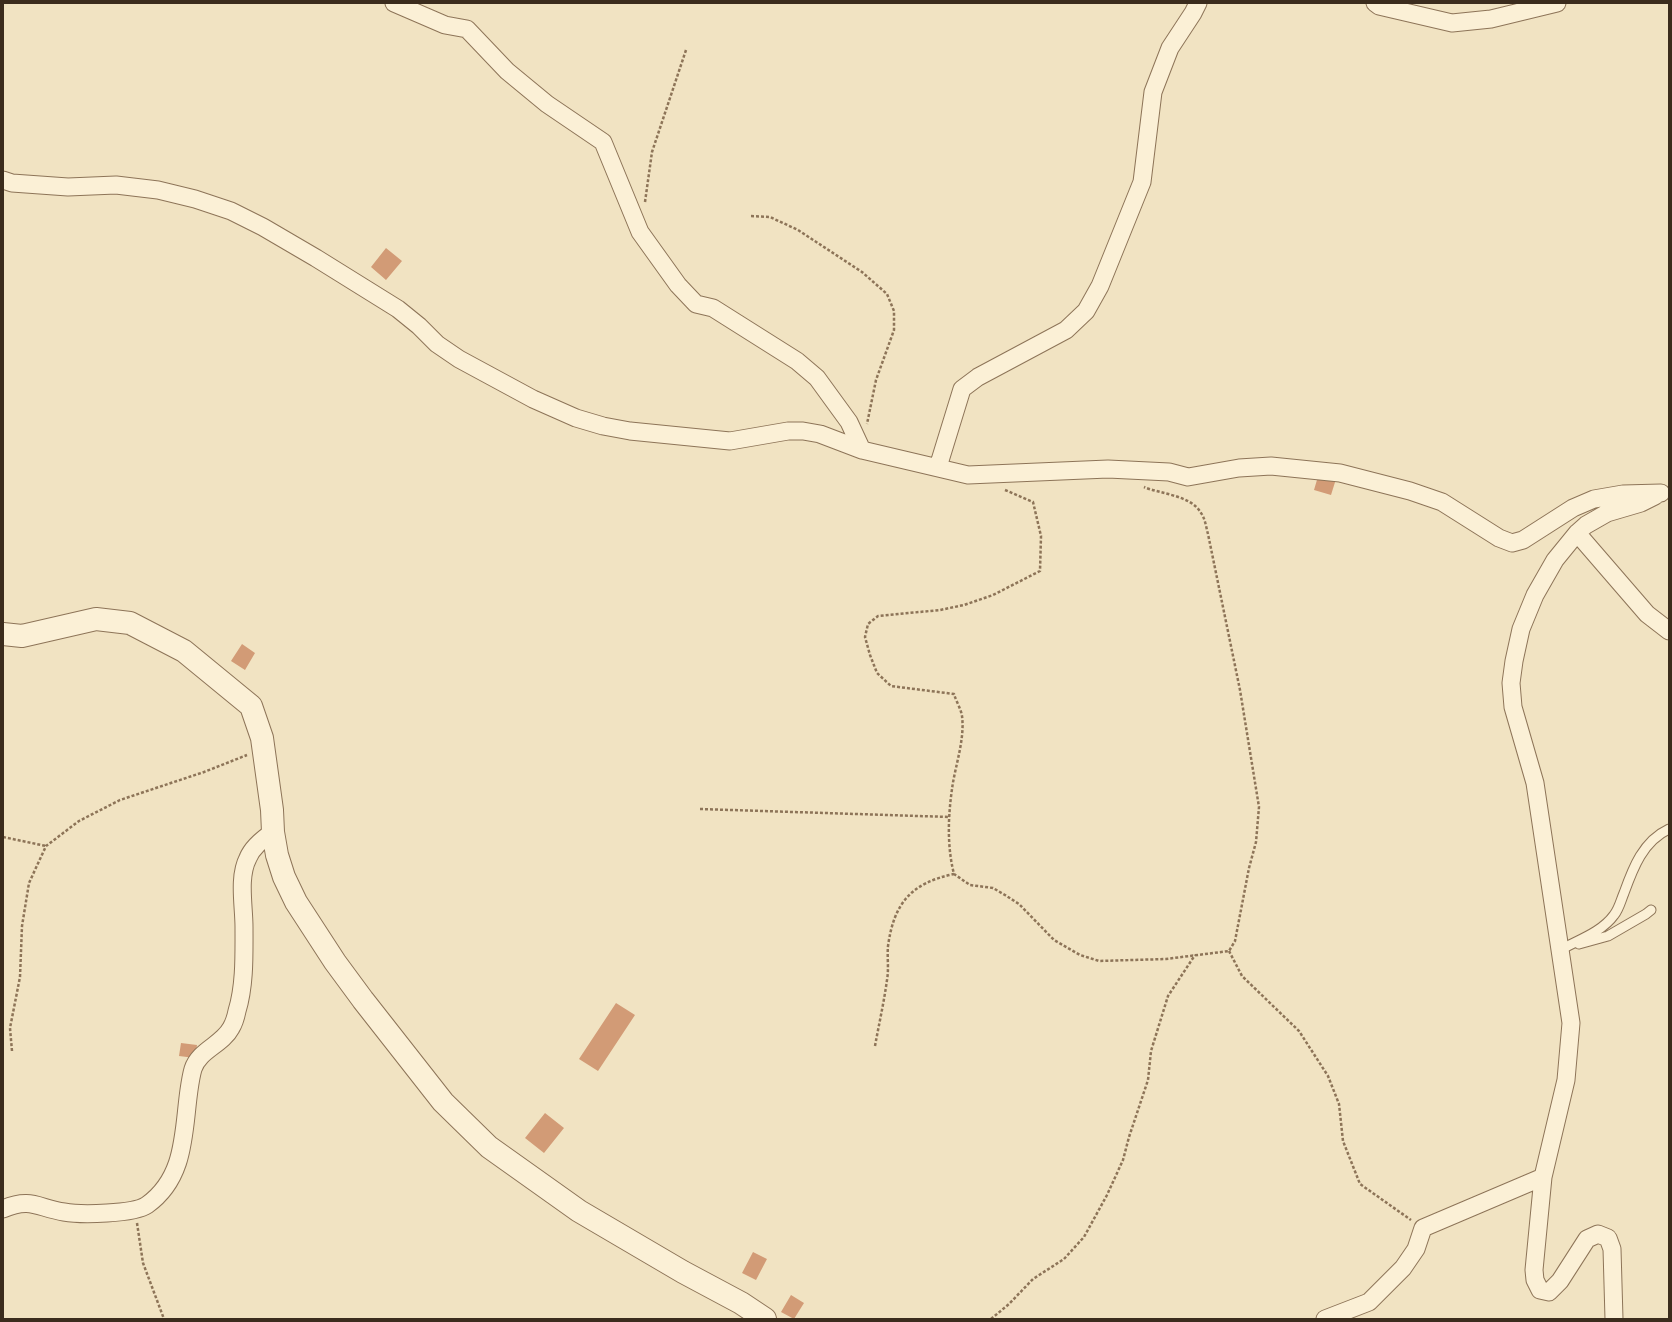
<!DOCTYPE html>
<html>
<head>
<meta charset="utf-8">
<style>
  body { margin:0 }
  #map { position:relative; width:1672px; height:1322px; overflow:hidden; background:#f1e3c2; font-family:Lora,serif }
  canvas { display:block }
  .frame { position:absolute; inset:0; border:4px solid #3b2c1d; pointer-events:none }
</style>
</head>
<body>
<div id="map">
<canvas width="1672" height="1322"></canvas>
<div class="frame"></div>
</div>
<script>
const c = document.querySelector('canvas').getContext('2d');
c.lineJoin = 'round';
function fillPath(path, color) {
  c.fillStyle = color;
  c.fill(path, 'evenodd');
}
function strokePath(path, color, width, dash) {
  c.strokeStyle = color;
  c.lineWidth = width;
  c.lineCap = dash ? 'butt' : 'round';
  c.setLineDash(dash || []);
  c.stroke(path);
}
fillPath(new Path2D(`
  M386 248 402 261 386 280 371 267Z
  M1319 473 1336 479 1331 495 1314 490Z
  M242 644 255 653 245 670 231 661Z
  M616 1003 635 1015 598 1071 579 1059Z
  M181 1043 197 1045 195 1058 179 1056Z
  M545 1113 564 1128 544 1153 525 1138Z
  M753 1252 767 1259 756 1280 742 1273Z
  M791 1295 804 1303 794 1319 781 1312Z`), '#d29b76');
const service = new Path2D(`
  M1579 944 1608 936 1646 914 1651 910
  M1560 950C1578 940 1602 932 1614 915 1619 909 1621 900 1624 893 1633 868 1643 841 1669 829`);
const minor = new Path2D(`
  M394 3 445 25 467 29 507 71 547 104 603 142 640 232 678 285 696 304 713 308 797 361 817 378 849 422 862 450
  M1375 3 1379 6 1452 23 1491 19 1557 3
  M3 180 12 183 68 187 116 185 158 190 195 199 231 211 263 227 316 258 398 309 419 326 437 344 459 359 533 399 576 418 603 426 630 431 730 441 788 431H803L820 434 862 450 968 475 1108 469 1169 472 1188 477 1239 468 1271 466 1340 473 1410 491 1442 502 1499 538 1512 543 1523 540 1573 508 1594 499 1623 494 1661 493
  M938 467 962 389 978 377 1066 330 1086 311 1100 286 1142 182 1153 92 1170 48 1193 13 1198 3
  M1577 533 1647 614 1669 631
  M3 1209C31 1197 38 1208 64 1212 81 1215 134 1214 147 1205 186 1177 183 1132 189 1090 190 1083 191 1076 193 1069 199 1050 222 1045 231 1028 234 1023 236 1016 237 1011 245 985 244 954 244 927 244 906 238 877 248 858 252 848 264 838 273 832
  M1325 1319 1369 1302 1403 1268 1416 1249 1423 1228 1543 1177
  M1614 1319 1612 1249 1608 1238 1598 1234 1587 1239 1560 1281 1549 1292 1540 1290 1535 1280 1534 1270 1543 1177 1566 1080 1571 1023 1535 783 1513 707 1511 683 1514 661 1521 629 1535 595 1555 560 1577 533 1586 525 1607 513 1641 503 1655 496`);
const tertiary = new Path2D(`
  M3 634 22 636 96 619 130 623 184 651 251 706 262 738 272 810 273 832 277 855 284 877 296 902 335 962 363 1000 443 1102 489 1147 579 1211 683 1272 741 1303 765 1319`);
strokePath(service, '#8d7458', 11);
strokePath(minor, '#8d7458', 19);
strokePath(tertiary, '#8d7458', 24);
strokePath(new Path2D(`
  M645 202 652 152 686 50
  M751 216 770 217 798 230 862 272 887 294 894 311V330L876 380 867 424
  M1005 490 1033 502 1041 536 1040 571 993 595 964 605 940 610 878 616 868 624 865 637 870 655 877 673 891 686 954 694C956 701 961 709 962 716 965 740 955 766 952 789 948 817 947 847 954 874L970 885 993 888 1005 895 1019 904 1054 940 1080 955 1099 961 1166 959 1229 951 1235 941 1249 868 1256 842 1259 807 1240 690 1208 534C1206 527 1205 518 1201 513 1191 495 1160 494 1144 487
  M700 809 950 817
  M3 837 46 846
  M1229 951 1242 976 1299 1031 1328 1076 1339 1104 1343 1141 1360 1184 1411 1220
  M875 1046C879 1024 884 1002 887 980 889 969 887 957 888 946 894 903 911 883 954 874
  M12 1051 10 1028 20 977 22 926 29 883 46 846 79 821 120 800 204 772 247 755
  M137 1223 143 1263 164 1319
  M991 1319 1009 1304 1033 1279 1064 1259 1084 1237 1107 1195 1123 1160 1129 1137 1148 1080 1151 1051 1168 996 1195 955`), '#8d7458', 2.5, [3, 2]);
strokePath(service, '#fbf0d6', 9);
strokePath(minor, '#fbf0d6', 17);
strokePath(tertiary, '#fbf0d6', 22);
</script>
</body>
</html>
